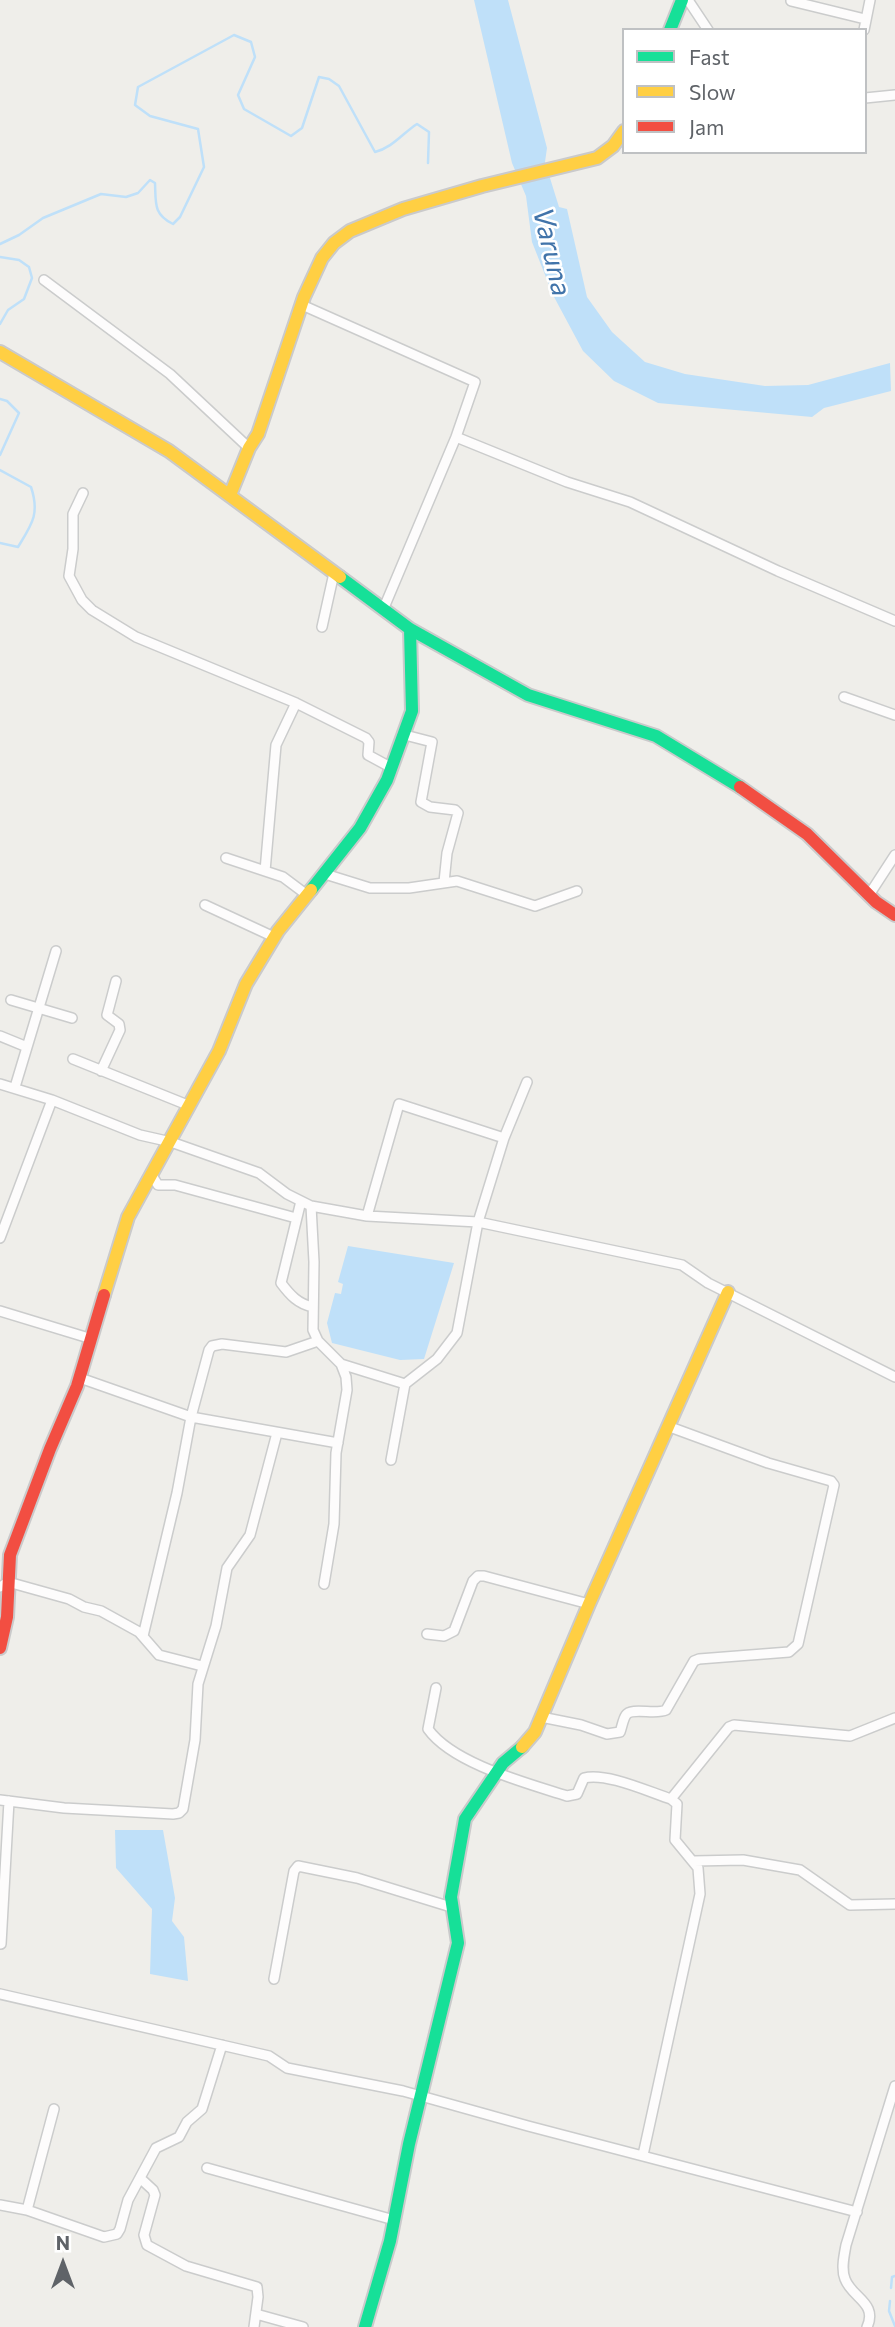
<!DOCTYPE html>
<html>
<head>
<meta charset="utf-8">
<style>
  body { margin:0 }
  #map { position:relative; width:895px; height:2327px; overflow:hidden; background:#efeeea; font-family:Commissioner,sans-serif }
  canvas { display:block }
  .legend { position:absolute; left:622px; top:28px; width:245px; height:126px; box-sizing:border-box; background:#fff; border:2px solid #bfc1c3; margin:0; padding:9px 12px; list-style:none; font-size:21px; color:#5f6368 }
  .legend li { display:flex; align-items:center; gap:14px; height:35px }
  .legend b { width:35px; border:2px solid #bfc1c3 }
  .north { position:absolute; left:28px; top:2229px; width:70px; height:70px; -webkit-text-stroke:5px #fff; paint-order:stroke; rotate:0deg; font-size:19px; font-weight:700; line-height:28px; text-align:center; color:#5f6368 }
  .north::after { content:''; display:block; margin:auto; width:24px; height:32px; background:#5f6368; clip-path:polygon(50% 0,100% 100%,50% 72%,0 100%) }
</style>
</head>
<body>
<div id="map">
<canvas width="895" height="2327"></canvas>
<ul class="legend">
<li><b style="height:9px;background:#16e098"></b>Fast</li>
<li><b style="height:9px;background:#ffcf43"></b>Slow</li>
<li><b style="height:9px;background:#f24e42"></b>Jam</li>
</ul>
<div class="north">N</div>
</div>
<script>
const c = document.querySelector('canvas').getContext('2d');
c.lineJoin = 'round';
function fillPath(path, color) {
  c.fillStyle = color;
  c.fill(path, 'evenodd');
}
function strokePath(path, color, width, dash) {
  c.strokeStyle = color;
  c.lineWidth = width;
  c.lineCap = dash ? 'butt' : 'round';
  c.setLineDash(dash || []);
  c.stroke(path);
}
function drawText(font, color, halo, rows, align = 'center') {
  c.font = font + ' Commissioner,sans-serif';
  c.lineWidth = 5;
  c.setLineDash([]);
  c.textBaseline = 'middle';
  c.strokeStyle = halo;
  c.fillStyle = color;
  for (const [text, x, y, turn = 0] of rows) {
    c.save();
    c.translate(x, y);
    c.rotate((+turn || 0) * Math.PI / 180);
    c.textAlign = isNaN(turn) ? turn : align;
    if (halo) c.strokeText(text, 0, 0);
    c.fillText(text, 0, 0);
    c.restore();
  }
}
fillPath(new Path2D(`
  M474 0H508L547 148 545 162 559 207 567 209 587 297 612 332 645 362 685 374 765 386 808 385 890 363 891 391 824 408 812 417 658 403 614 381 583 351 553 295 532 242 526 196 512 163Z
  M348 1246 454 1263 424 1359 400 1360 332 1343 327 1323 335 1293 341 1294 343 1284 338 1282Z
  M115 1830H163L175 1898 172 1921 184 1937 188 1981 150 1974 152 1909 116 1868Z`), '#bfe0f9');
strokePath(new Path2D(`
  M0 244 19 235 43 218 101 194 126 197 138 193 150 180 155 183C156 203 153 214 173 224L180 217 204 167 198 129 150 116 135 105 138 87 234 35 251 42 255 57 238 95 244 109 291 136 302 128 319 77 329 79 339 86 375 152C392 148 403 133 417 124L429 132 428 163
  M0 257 19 260 29 267 32 278 24 299 8 310 0 324
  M0 399 7 401 19 413 0 455
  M0 470 31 487C40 514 32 524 18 547L0 543
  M891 2288 892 2277 895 2276
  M890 2301 889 2311 895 2326`), '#bfe0f9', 2.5);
const street = new Path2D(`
  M688 0 708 30
  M791 1 865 19
  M864 30 870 0
  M865 98 895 95
  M44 280 170 374 249 448
  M302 305 475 382 456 437 383 610
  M456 437 567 482 630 502 778 571 895 621
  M83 493 73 514V549L69 576 82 600 92 610 136 637 296 703 366 738 369 742 368 755 392 768
  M322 627 334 573
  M844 697 895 715
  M405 735 432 742 421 802 430 807 455 810 458 813 447 853 444 882
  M226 858 283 877 307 895
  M265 871 276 745 296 703
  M325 874 370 888H409L457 881 535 906 577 891
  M869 895 895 855
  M205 905 274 937
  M11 1000 72 1018
  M0 1036 27 1047
  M73 1059 190 1106
  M101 1071 120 1030 119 1024 107 1015 116 981
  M0 1084 52 1100 140 1135 171 1142 259 1173 287 1194 311 1206 367 1216 478 1222 682 1265 708 1283 895 1377
  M15 1087 56 951
  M151 1174 158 1185H175L296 1218
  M301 1201 281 1283C290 1295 298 1304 313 1307
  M311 1206 314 1262 313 1330 318 1341 341 1364 346 1377 347 1390 336 1453 334 1524 324 1584
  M367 1216 399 1104 504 1138
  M0 1238 52 1100
  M0 1311 92 1339
  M341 1364 405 1384 437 1359 457 1333 478 1222 504 1138 527 1082
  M80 1378 191 1417 338 1443
  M391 1460 405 1384
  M0 1587 8 1582 69 1599 84 1607 101 1611 139 1632 159 1655 202 1666
  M427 1634 444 1636 454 1631 473 1581 478 1576H484L589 1604
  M143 1636 177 1493 191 1417 209 1350 212 1346 222 1344 286 1352 318 1341
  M436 1688 428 1729C453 1764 527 1783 567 1796L577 1794 584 1778C606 1772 649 1792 671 1799L677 1804 675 1840 698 1868 700 1894 643 2155
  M541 1717 581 1725 607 1734 620 1732C622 1727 623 1719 626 1715 631 1707 656 1715 666 1710L694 1661 699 1659 789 1652 798 1644 834 1485 831 1481 768 1463 670 1427
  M671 1799 729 1727 734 1725 850 1736 895 1718
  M0 1800 64 1808 173 1814 179 1813 183 1809 195 1740 198 1684 216 1626 227 1568 250 1535 277 1433
  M694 1861 743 1860 800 1870 850 1905 895 1904
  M1 1944 9 1801
  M274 1979 294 1871 298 1866 357 1878 451 1907
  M0 1994 269 2056 287 2068 403 2091 528 2126 857 2212
  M207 2168 394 2220
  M140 2178 153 2190 155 2195 144 2235 147 2245 186 2266 257 2287 258 2297 254 2327
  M0 2205 27 2210 104 2237 117 2234 120 2229 128 2200 156 2148 179 2137 187 2122 202 2109 222 2045
  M27 2210 54 2109
  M256 2314 303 2327
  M867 2327C878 2303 852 2298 845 2279 841 2269 844 2256 846 2245L895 2086`);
const fast = new Path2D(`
  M670 30 682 0
  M340 577 410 629 528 695 656 736 740 787
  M311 890 360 828 387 780 412 711 410 629
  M365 2327 390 2241 409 2144 458 1943 451 1897 465 1819 503 1763 522 1747`);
const slow = new Path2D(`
  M0 352 169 451 340 577
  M230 495 249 448 258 434 304 297 322 258 334 243 350 231 403 209 482 186 597 158 613 146 624 131
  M104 1295 128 1217 219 1051 246 984 278 931 311 890
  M522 1747 535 1732 589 1604 728 1292`);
const jam = new Path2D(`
  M740 787 807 834 876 902 895 915
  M0 1648 7 1617 10 1555 50 1449 77 1386 104 1295`);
strokePath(street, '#cbcccc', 12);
strokePath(fast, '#cacacb', 16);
strokePath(slow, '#cacacb', 16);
strokePath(jam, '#cacacb', 16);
strokePath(street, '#fdfcfc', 9);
strokePath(fast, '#16e098', 12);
strokePath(slow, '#ffcf43', 12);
strokePath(jam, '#f24e42', 12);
drawText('italic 28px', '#4174aa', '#fff', [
  ["Varuna",552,252,77]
]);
</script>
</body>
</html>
